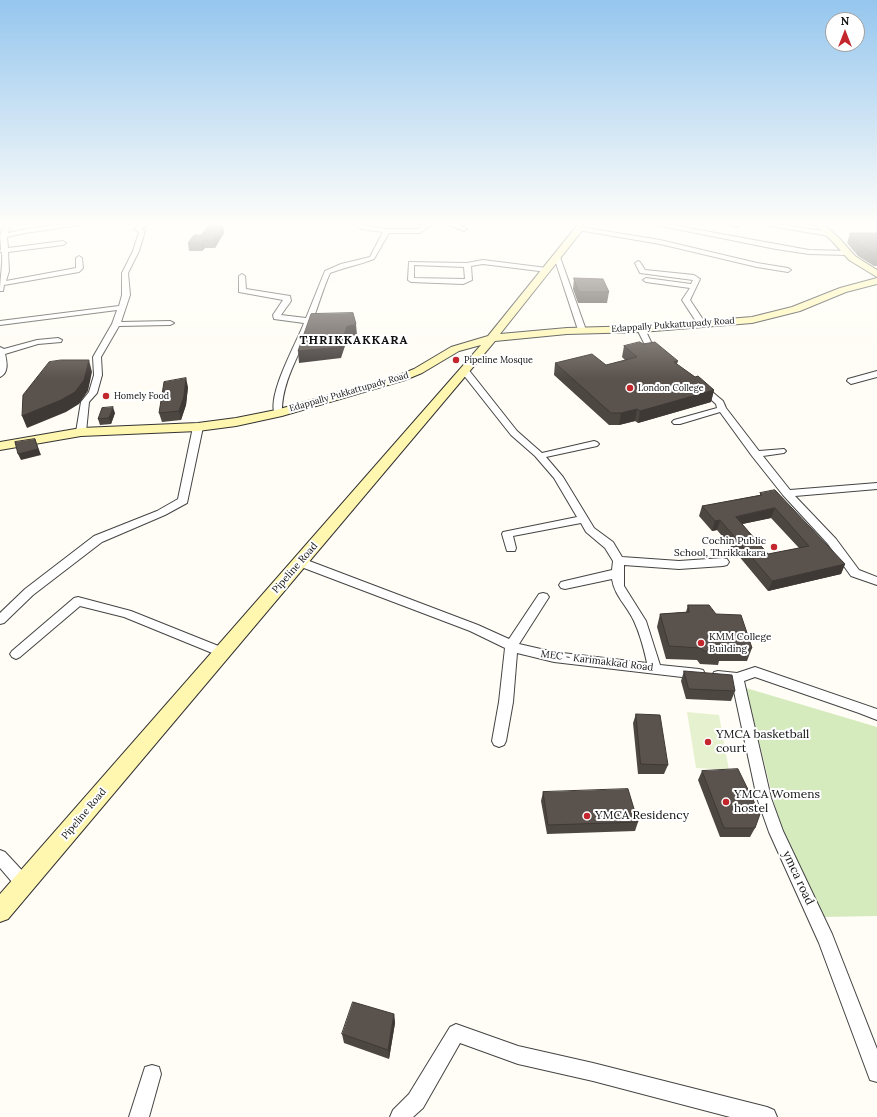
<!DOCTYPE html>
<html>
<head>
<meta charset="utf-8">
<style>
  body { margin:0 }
  #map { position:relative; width:877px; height:1117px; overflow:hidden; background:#fffdf5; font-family:Lora,serif }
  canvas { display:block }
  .north { position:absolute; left:825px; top:12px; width:40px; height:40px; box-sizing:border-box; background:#fff; border:1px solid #a0a0a0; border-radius:50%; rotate:0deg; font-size:11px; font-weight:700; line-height:16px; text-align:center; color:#111 }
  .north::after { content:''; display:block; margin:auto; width:14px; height:18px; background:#c4262e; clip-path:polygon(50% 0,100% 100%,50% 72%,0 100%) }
</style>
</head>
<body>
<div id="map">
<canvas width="877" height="1117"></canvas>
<div class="north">N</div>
</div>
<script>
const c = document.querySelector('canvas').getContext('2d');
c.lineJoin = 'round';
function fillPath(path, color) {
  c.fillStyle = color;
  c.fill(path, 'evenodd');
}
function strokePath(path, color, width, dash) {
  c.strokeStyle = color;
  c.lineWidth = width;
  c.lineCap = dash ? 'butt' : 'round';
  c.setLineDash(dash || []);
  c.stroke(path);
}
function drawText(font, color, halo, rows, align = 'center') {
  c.font = font + ' Lora,serif';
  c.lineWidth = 4;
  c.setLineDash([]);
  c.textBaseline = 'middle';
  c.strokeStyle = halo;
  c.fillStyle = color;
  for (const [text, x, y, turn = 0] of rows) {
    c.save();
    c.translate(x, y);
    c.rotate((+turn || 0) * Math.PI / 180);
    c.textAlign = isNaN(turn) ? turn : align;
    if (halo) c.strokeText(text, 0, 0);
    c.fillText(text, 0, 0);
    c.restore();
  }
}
fillPath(new Path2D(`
  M746 688 877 727V916L823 917 779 823Z`), '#d5ebbd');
fillPath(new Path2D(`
  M687 712 719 715 729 770 696 768Z`), '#e6f2cf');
const street = new Path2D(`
  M5 222H11L8 233C38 226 70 222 102 222L25 233 7 237 8 248 63 241 66 243 63 245 8 252 9 271 6 281 76 268V258L79 256 82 258 83 268 79 272 4 285 3 291H0C0 278 3 266 2 253L0 251 1 249 0 235Z
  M143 222H151L142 229 145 231 139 251 128 273 130 295 121 322 170 321 174 323 170 325 119 326 101 357 102 375 97 393 89 402 86 432 84 434H78L76 432 81 402 89 392 94 375 93 357 112 324 117 310 0 325V321L119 306 122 295V273L133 251 139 232 134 229Z
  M332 222H362L365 226 388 229H418L427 222H453L467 229 464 231 451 226 434 223 420 233H389L374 259C359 265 345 267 330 273 322 291 317 310 310 328 299 356 281 383 282 413L278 416 275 415C266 396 297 342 304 323L274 319 273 315 283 300 239 292V276L242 274 245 276 246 289 290 296 291 301 281 315 306 318 325 271 341 264 370 257 383 232 361 229 357 225 335 224Z
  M641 222H655L809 250 848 251 851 253 848 255 809 254 776 249Z
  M717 222H744L738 227Z
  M747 222H764L829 232 832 234 829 236Z
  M580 227 660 240 757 263 788 268 791 270 788 272 757 267 660 244 578 230V228Z
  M557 255 560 257 586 330 585 332H579L578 330 554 257Z
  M483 260 547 268 550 270 547 272 483 264 471 266 472 280 463 284 411 282 408 280 409 262 467 263ZM414 265 464 267 465 279 414 278Z
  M638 261 640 262 645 270 694 275 700 279 690 300 706 324 705 326H699L682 300 690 288 646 282 643 280 646 278 691 284 693 280 640 273 635 263Z
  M638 327H644L651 342 663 351V355H657L645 345 637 329Z
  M58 338 62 340 61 342 38 344 5 354C7 362 9 373 0 377V347L4 349 37 340Z
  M462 369H468L517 431 542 453 594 441 597 442 599 444 597 446 546 457 563 477 594 528 613 542 622 557 679 561 723 558 727 559 729 562 727 565 723 566 679 569 624 565V586L646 621 660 665 699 669 703 670 705 674 703 678 699 679 554 662 517 653 513 702 506 741 504 745 499 747 494 745 492 741 499 702 505 648 470 631 296 565 294 562 296 559H304L478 625 509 639 539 594 543 593 547 594 549 597 519 644 554 652 647 663C644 649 640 634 634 621 627 606 614 595 612 579L565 589 561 588 559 585 561 582 565 581 612 570 613 561 605 548 586 532 581 523 513 536 516 548 515 551H507L502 534 503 532 577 517 554 478 535 456 511 435 462 373 461 371Z
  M877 371V377L851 384 847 381 848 379Z
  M701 384 704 385 723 401 726 408 759 451 784 449 786 451 784 453 763 456 790 490 877 483V489L795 496 836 539 859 570 877 577V585L851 576 828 544 783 495 752 456 720 412 680 424H674L672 422 674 420 717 408 716 404 697 387Z
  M198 424 203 427 187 503 165 515 102 542 33 595 4 623 0 624V613L25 589 94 536 157 511 178 499 193 427Z
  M78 597 131 611 226 649 228 652 226 655 222 657 124 617 80 606 20 657 16 659 12 657 10 654 12 651 74 598Z
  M755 667 877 709V720L859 713 755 677 744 681 771 798 783 831 832 934 877 1049V1082L870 1080 819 943 769 832 757 798 732 682 714 680 712 676 714 672 718 671 737 673Z
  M0 850 5 852 30 879 32 884 30 889 24 892 18 889 0 868Z
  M456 1024 518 1046 593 1063 767 1107 774 1110 777 1117H730L593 1081 518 1064 460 1043 423 1108 413 1117H390L393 1110 409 1094 450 1027Z
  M152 1065 159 1067 161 1074 149 1117H129L145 1067Z`);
const secondary = new Path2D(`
  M580 222H589L500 334 567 328 641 326 752 317 792 307 840 288 877 278V284L846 292 800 311 752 323 641 332 567 334 495 341 8 919 0 922V894L481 345 459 351 422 373 405 380 282 416 236 426 198 431 81 436 0 450V442L81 428 198 423 236 418 276 410 397 376 414 369 451 347 488 336Z
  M812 222H821L839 238 855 256 877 270V277L849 260 833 242Z`);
strokePath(street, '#444', 2);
strokePath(secondary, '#333', 2);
fillPath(street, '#fff');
fillPath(secondary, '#fff6b0');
fillPath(new Path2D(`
  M223 226 224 233 215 248H205L202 251H189L188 243 201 235Z
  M850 233H877V266H874L858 256 847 243Z
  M574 278 609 292 607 303H578L573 289Z
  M643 344 678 361 677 364 695 377 714 390 711 402 638 423 635 421 619 425H609L554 375 555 363 606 365 625 360 622 357 624 346Z
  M188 387 186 405 181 420 162 422 159 413Z
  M115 413 111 424 100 425 98 419Z
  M760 493 845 564 841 574 768 591 717 530 712 531 699 516 702 506 760 495ZM771 518 799 548 768 554 742 524Z
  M688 605 752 648 747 661H719L718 665 700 664 697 660 666 659 657 627 660 614 686 612Z
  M684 671 735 691 731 701 686 699 681 681Z
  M636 714 668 765 664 774H638L633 723Z
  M702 771 755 828 750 837H720L698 780Z
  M543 792 638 822 635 831 547 834 541 801Z
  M394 1014 395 1023 389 1059 344 1043 342 1034Z`), '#4d4742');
fillPath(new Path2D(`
  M223 226 224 233 215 248 213 240Z
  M204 240 205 248 202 251 201 244Z
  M356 324 357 335 348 337 341 358 299 363 298 351 347 326Z
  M89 360 92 372 88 391 79 404 66 412 27 428 22 416Z
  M186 378 188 387 186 405 181 420 179 411Z
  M714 390 711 402 638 423 640 411Z
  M113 407 115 413 111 424 109 418Z
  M637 409 635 421 619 425 621 413Z
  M35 439 41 455 21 460 18 454Z
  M775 508 771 518 733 526 736 517Z
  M720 520 717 530 712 531 715 521Z
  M845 564 841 574 768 591 772 581Z
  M394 1014 395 1023 389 1059 388 1050Z`), '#3f3936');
const building = new Path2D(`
  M210 225 223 226 213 240H204L201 244 188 243 194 235H201Z
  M850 233H877V255L862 246Z
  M574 278 603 279 609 292H579Z
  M353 313 356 324 347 326 340 347 298 351 311 314Z
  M640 342 643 344 655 342 678 361 674 362 695 377 698 376 714 390 640 411 637 409 621 413H611L555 363 592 354 606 365 637 357 624 346Z
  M61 360H89L84 380 75 392 61 400 22 416 23 395 49 362Z
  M186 378 184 396 179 411 159 413 164 382Z
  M113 407 109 418 98 419 102 408Z
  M35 439 38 449 18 454 15 442Z
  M775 490 845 564 772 581 720 520 715 521 702 506 762 495 760 493ZM775 508 809 546 768 554 736 517Z
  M688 605H709L716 614 741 615 752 648H720L722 652 704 651 701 648 669 646 660 614 689 612Z
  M684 671 732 675 735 691 689 689Z
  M636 714 660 715 668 765 641 764Z
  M738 769 760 814 755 828H724L702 771Z
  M628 789 638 822 548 825 543 792Z
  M353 1002 394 1014 388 1050 342 1034Z`);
fillPath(building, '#5a524d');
strokePath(building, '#3f3936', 1);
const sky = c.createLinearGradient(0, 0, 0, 379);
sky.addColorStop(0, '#95c6ee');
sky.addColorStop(0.59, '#fffefa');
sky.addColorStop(1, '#fffefa00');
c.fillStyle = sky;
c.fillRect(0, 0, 877, 379);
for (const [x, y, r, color] of [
  [456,360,4,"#c4262e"],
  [630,388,4,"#c4262e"],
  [106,396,4,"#c4262e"],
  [774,547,4,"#c4262e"],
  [701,643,4,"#c4262e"],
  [708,742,4,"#c4262e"],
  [726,802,4,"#c4262e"],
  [587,816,4,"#c4262e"]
]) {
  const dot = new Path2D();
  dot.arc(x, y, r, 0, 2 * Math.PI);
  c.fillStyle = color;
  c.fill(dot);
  strokePath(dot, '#fff', 1.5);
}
drawText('9px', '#111', '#fff', [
  ["Edappally Pukkattupady Road",673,325,-4],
  ["Edappally Pukkattupady Road",349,392,-16]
]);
drawText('9px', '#111', '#fff', [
  ["Pipeline Mosque",464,360],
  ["London College",638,388],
  ["Homely Food",114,396]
], 'left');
drawText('10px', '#111', '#fff', [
  ["Cochin Public",766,541],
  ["School, Thrikkakara",766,553],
  ["KMM College",709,637,"left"],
  ["Building",709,649,"left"]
], 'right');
drawText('10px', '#111', '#fff', [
  ["Pipeline Road",295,568,-49],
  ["MEC - Karimakkad Road",597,661,7],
  ["Pipeline Road",84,814,-50]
]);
c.letterSpacing = '1px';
drawText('bold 12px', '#111', '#fff', [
  ["THRIKKAKKARA",354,341]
]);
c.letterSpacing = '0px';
drawText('12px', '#111', '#fff', [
  ["YMCA basketball",716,735],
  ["court",716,749],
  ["YMCA Womens",734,795],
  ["hostel",734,809],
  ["YMCA Residency",595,816]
], 'left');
drawText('12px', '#111', '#fff', [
  ["ymca road",798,878,65]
]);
</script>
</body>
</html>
